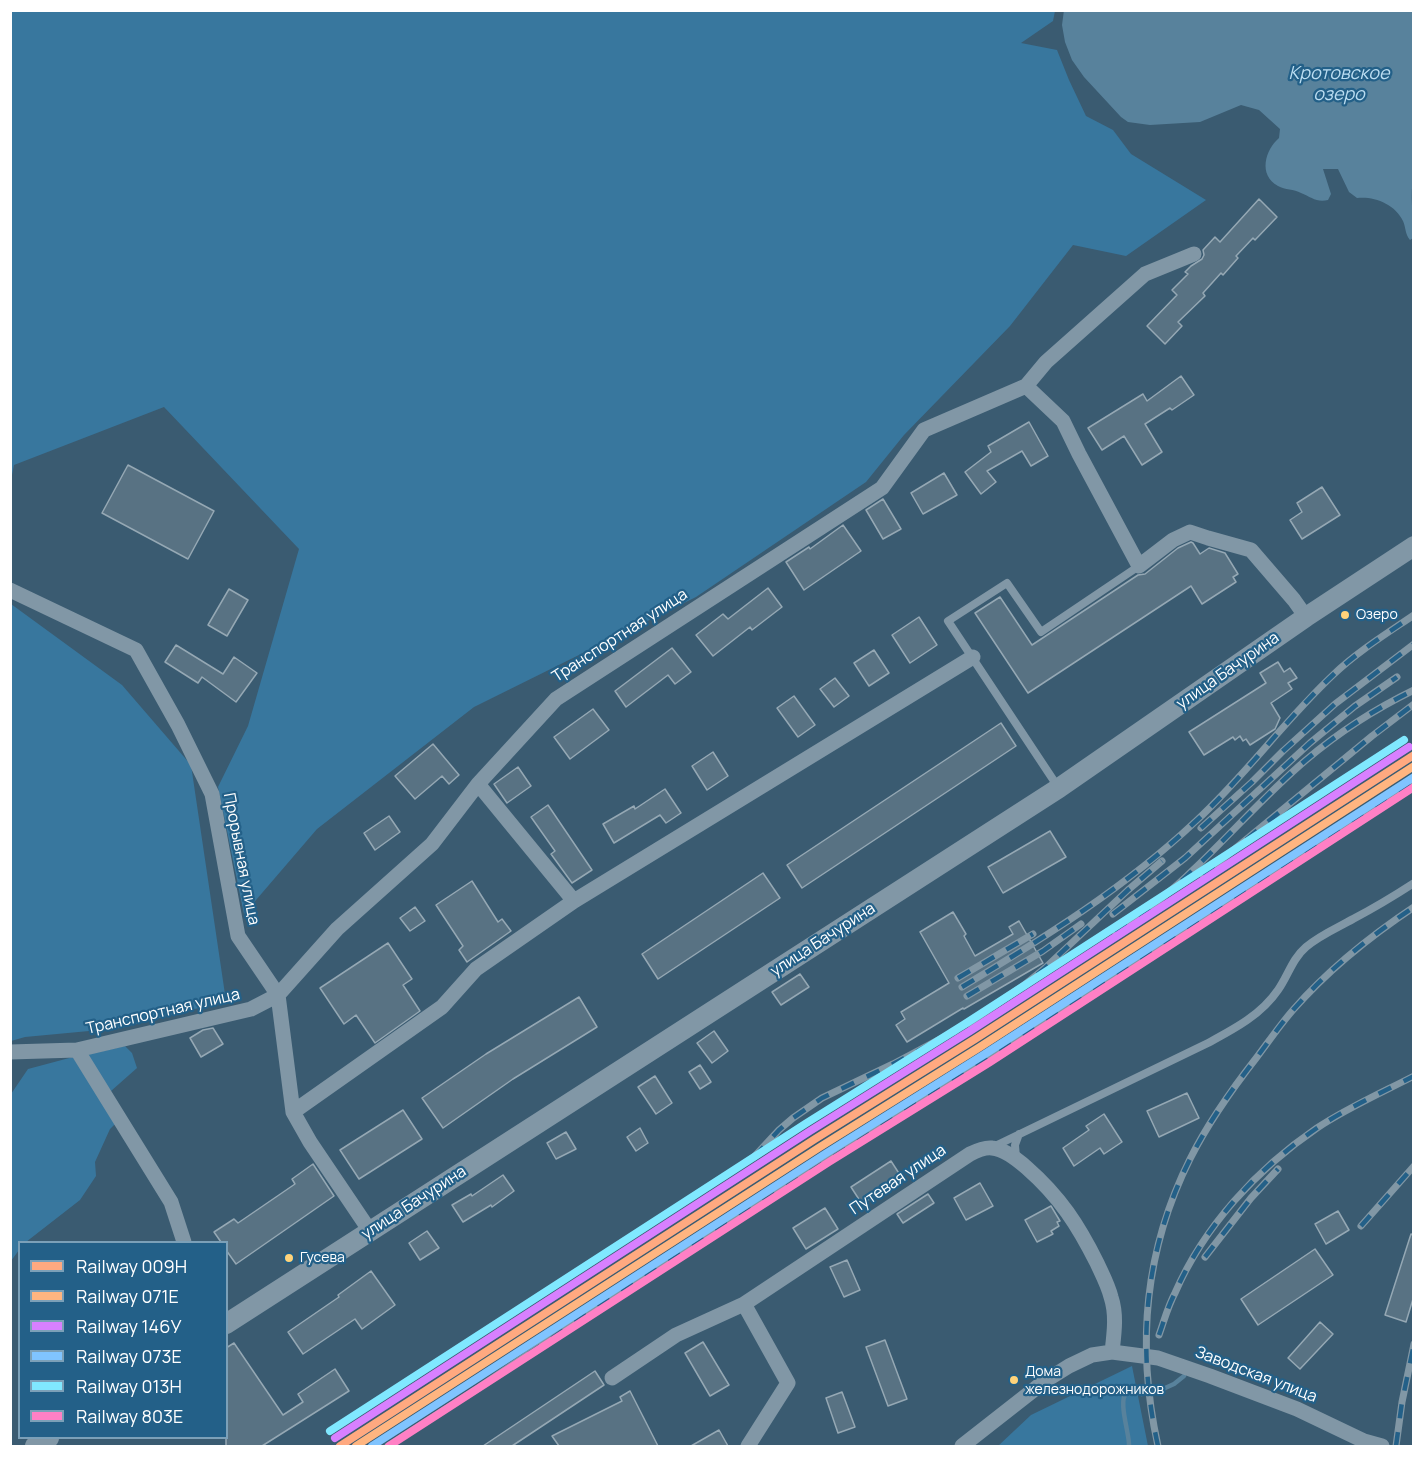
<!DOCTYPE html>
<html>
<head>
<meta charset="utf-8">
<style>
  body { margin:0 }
  #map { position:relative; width:1424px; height:1457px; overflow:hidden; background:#3a5b71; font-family:Manrope,sans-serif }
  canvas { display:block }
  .frame { position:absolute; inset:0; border:12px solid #fff; pointer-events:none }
  .legend { position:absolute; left:18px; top:1241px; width:210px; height:198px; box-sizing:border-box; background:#236088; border:2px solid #7ba0b8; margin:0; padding:8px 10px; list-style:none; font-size:18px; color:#fff }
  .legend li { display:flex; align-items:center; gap:12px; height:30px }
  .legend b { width:30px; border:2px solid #7ba0b8 }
</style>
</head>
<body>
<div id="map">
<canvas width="1424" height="1457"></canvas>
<div class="frame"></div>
<ul class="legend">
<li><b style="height:8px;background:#ffa980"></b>Railway 009Н</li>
<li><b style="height:8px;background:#ffb580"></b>Railway 071Е</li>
<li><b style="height:8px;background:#d880ff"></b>Railway 146У</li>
<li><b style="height:8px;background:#80c4ff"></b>Railway 073Е</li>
<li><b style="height:8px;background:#80e8ff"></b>Railway 013Н</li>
<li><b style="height:8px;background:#ff80c5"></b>Railway 803Е</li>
</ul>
</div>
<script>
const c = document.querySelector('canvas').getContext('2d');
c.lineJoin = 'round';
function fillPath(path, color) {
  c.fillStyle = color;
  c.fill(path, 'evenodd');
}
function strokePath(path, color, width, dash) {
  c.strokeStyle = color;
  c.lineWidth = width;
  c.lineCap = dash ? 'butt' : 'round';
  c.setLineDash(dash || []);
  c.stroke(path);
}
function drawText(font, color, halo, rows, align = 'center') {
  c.font = font + ' Manrope,sans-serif';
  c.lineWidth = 4.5;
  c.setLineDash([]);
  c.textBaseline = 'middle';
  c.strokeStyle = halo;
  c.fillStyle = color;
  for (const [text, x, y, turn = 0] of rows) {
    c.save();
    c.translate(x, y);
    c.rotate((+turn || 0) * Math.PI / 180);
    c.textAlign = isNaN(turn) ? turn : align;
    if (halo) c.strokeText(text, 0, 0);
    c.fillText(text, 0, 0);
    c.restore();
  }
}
fillPath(new Path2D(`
  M11 10 1055 11 1053 21 1021 43 1057 50 1069 80 1086 116 1113 130 1131 154 1206 200 1126 256 1073 245 1010 326 904 435 866 482 696 597 474 707 317 829 244 914 218 787 248 726 299 549 164 407 14 465 11 480Z
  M11 604 122 685 191 765 226 1001 121 1028 25 1037 11 1041Z
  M125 1046 132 1053 137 1068 111 1091 85 1055Z
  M73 1057 116 1123 110 1129 95 1162 96 1176 80 1200 26 1242H20L19 1250 11 1261V1094L28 1069Z
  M1132 1366 1148 1446H998L1031 1415Z`), '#38779e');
fillPath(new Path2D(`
  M1064 10 1413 11 1414 174C1409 195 1414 216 1413 238L1410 240C1405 234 1406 228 1403 221 1395 204 1374 196 1357 198L1349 192 1338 169H1323L1331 194 1328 200C1317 203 1311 197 1301 193 1294 189 1285 190 1278 186 1258 175 1265 150 1279 138L1280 129 1259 110 1241 105 1200 122 1150 125 1128 122 1121 117 1084 77 1072 60 1065 42 1062 25Z`), '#58829c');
strokePath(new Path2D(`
  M1154 1393 1174 1384 1184 1376
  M1129 1446C1130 1435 1117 1399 1127 1393 1131 1391 1138 1393 1142 1394`), '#58829c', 4.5);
const building = new Path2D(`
  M1259 199 1277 217 1255 240 1253 238 1236 256 1238 258 1223 275 1221 273 1203 293 1205 296 1178 322 1182 326 1165 344 1147 326 1177 295 1172 290 1188 274 1185 272 1191 266 1202 259 1204 255 1203 250 1215 237 1220 242Z
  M1181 376 1194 395 1172 410 1170 408 1145 424 1162 452 1142 465 1124 436 1102 450 1088 428 1143 394 1147 401Z
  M1029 422 1048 456 1031 466 1022 451 987 471 996 482 981 494 965 472 991 452 988 446Z
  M128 465 214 511 188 559 102 513Z
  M944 473 957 495 923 514 911 493Z
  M1322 487 1340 515 1302 539 1290 520 1302 512 1297 503Z
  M883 499 901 529 883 539 866 510Z
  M843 525 861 551 804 590 786 562 809 547 810 549Z
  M1191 542 1193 543 1200 554 1209 548 1225 553 1238 574 1233 577 1236 582 1202 604 1191 586 1028 693 975 613 1000 597 1032 645 1138 575 1145 574 1178 548Z
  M768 588 782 607 752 630 750 627 713 656 696 635 723 614 728 619Z
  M229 589 248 600 227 636 208 625Z
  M919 617 937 645 910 663 892 635Z
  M176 645 223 674 234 657 257 673 236 702 202 677 198 683 165 662Z
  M672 648 691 672 675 684 668 675 626 707 615 691Z
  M874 650 889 673 869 686 854 663Z
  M1278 662 1284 672 1290 668 1297 678 1288 683 1292 689 1271 703 1280 718 1275 729 1250 745 1246 739 1243 741 1240 736 1235 740 1233 737 1204 755 1189 732 1266 683 1260 673Z
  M835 678 849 696 834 707 820 689Z
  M794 696 815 725 798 737 777 708Z
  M593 709 609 730 570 759 554 737Z
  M1001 723 1016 746 802 888 787 865Z
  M433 744 459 775 449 784 442 776 415 799 395 776Z
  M713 752 728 776 707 790 692 766Z
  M518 767 531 786 507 803 494 784Z
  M665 789 681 813 666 823 660 815 614 843 603 824 634 806 635 809Z
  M548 805 592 870 572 883 551 854 555 851 531 817Z
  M389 816 400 832 375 850 364 833Z
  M1050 831 1066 857 1003 893 988 867Z
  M763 873 780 898 658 979 642 954Z
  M472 881 498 922 502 919 511 931 467 962 459 950 463 946 436 905Z
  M415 907 425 921 410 931 400 918Z
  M953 912 966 934 964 936 975 956 1013 934 1009 927 1019 921 1043 963 964 1009 963 1008 907 1042 896 1025 905 1019 901 1012 949 983 920 932Z
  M388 943 412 979 403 985 420 1011 375 1043 356 1015 344 1024 320 988Z
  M800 974 809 987 781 1005 772 992Z
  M579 997 597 1027 513 1079 443 1128 422 1098 486 1054Z
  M213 1028 223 1044 201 1057 190 1038 203 1030Z
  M714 1031 728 1051 712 1063 697 1043Z
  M700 1065 711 1082 700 1089 689 1072Z
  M655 1076 672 1103 656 1114 638 1087Z
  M1187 1093 1199 1118 1159 1137 1147 1111Z
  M403 1110 422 1139 359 1179 340 1150Z
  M1104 1114 1122 1142 1104 1154 1100 1148 1074 1166 1063 1148 1089 1130 1086 1126Z
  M640 1128 648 1143 636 1151 627 1137Z
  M566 1132 576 1149 556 1159 547 1143Z
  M891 1161 902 1178 862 1204 851 1187Z
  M313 1164 334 1196 236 1264 226 1250V1242H221L214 1232 234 1219 238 1223 295 1184 292 1179Z
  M503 1175 514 1191 492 1207 491 1205 463 1222 452 1205 471 1194 472 1196Z
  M980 1183 993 1206 966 1220 954 1198Z
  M928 1194 934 1203 903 1223 897 1214Z
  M1051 1206 1060 1221 1057 1222 1059 1226 1051 1231 1053 1234 1037 1242 1025 1220Z
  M825 1208 838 1229 806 1249 793 1228Z
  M1338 1211 1349 1230 1326 1244 1315 1224Z
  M427 1231 439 1248 420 1260 409 1243Z
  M1411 1234 1413 1235V1299L1406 1322 1385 1315Z
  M1315 1249 1333 1275 1258 1325 1241 1299Z
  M847 1260 860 1290 844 1297 830 1267Z
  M371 1271 395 1305 362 1329 355 1319 303 1354 288 1332 339 1297 338 1295Z
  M1320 1322 1333 1334 1300 1369 1288 1358Z
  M885 1340 907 1399 888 1406 866 1347Z
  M703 1342 729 1385 710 1396 685 1353Z
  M234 1343 283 1415 303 1402 298 1394 335 1369 349 1391 262 1446H226V1348Z
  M595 1371 604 1385 512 1446H483Z
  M630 1391 658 1446H559L552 1436 622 1401 620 1397Z
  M842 1392 855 1427 838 1433 826 1398Z
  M719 1430 728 1446H691Z`);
fillPath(building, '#587283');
strokePath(building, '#95a8b4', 1.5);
strokePath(new Path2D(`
  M1058 787 948 621 1007 583 1041 632 1139 566
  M993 1147 1208 1043C1234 1029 1261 1015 1278 990 1288 976 1292 959 1306 947 1320 935 1337 928 1353 919 1374 908 1394 896 1414 883
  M1016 1158 1015 1145 1019 1134`), '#8197a6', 8);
strokePath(new Path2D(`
  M1026 386 1063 421 1079 454 1139 566 1173 540 1190 532 1208 538 1251 550 1294 600 1306 617
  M10 590 136 650 178 725 212 794 238 936 278 995 293 1112 310 1142 370 1231
  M478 784 574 901
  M77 1050 171 1202 184 1242
  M10 1052 77 1050 251 1009 278 995 337 929 432 844 478 784 556 699 882 488 924 430 1026 386 1046 362 1145 274 1194 254
  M293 1112 442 1007 476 969 574 901 973 657
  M744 1304 788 1383 748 1446
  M612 1378 676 1335 744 1304 970 1154C976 1151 984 1147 992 1148 1004 1149 1018 1160 1027 1168 1060 1197 1078 1225 1097 1263 1102 1274 1108 1285 1111 1297 1117 1315 1114 1334 1112 1352
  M962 1446 1045 1381 1069 1366 1092 1355 1112 1352 1158 1358 1210 1376 1297 1409 1364 1441 1382 1446`), '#8197a6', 15);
strokePath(new Path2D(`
  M226 1324 1059 788 1306 617 1414 546
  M35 1446 49 1438`), '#8197a6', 20);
const rail = new Path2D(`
  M1201 828 1252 782 1283 751 1335 704 1414 644
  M1203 875 1372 736 1414 704
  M1113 914 1185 858 1310 743 1355 706 1397 677
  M1116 933C1143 913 1170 893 1194 869 1232 833 1266 794 1306 760 1339 732 1375 709 1414 690
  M958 978 1033 934
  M962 987C1044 938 1126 887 1196 821 1245 776 1284 721 1333 675 1357 652 1386 634 1414 615
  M967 996 1043 951 1081 924
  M969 1023 1023 986 1045 968 1128 890 1162 861
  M754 1157 779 1130 793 1118 822 1098 893 1064 955 1031
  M1361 1226 1414 1166
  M1205 1257 1251 1198 1278 1169
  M1159 1335C1164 1321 1168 1306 1175 1293 1204 1226 1257 1169 1317 1128 1347 1108 1381 1093 1414 1076
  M388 1446 478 1388 619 1293 967 1072 1414 782
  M1158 1446C1136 1347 1144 1251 1190 1159 1208 1123 1232 1089 1257 1057 1269 1041 1280 1025 1293 1010 1328 970 1369 937 1414 907
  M1396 1446 1402 1402 1414 1344`);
strokePath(rail, '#8197a5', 7);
strokePath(rail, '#236088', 4.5, [14]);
strokePath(new Path2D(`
  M340 1446 815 1139 975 1039 1414 755`), '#ffa980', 8);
strokePath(new Path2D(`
  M356 1446 820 1147 980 1047 1414 766`), '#ffb580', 8);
strokePath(new Path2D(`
  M335 1438 810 1131 970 1031 1409 747`), '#d880ff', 8);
strokePath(new Path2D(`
  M372 1446 825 1154 985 1054 1414 777`), '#80c4ff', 8);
strokePath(new Path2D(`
  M330 1431 805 1124 965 1024 1404 740`), '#80e8ff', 8);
strokePath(new Path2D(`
  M389 1446 829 1162 990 1062 1414 787`), '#ff80c5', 8);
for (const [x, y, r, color] of [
  [1345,615,5,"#ffd37a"],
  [289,1258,5,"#ffd37a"],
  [1014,1380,5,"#ffd37a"]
]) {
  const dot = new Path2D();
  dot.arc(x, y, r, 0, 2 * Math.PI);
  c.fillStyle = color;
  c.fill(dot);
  strokePath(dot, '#236088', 2);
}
drawText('14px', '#fff', '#236088', [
  ["Озеро",1356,615],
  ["Гусева",300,1258],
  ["Дома",1025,1372],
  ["железнодорожников",1025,1390]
], 'left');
drawText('16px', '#fff', '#236088', [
  ["Транспортная улица",620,636,-33],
  ["улица Бачурина",1228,671,-35],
  ["Прорывная улица",241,859,79],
  ["улица Бачурина",823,940,-33],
  ["Транспортная улица",163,1012,-13],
  ["Путевая улица",898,1180,-34],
  ["улица Бачурина",414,1203,-33],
  ["Заводская улица",1256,1375,21]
]);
drawText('italic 18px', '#bbddf1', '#236088', [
  ["Кротовское",1339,74],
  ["озеро",1339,95]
]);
</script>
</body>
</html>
